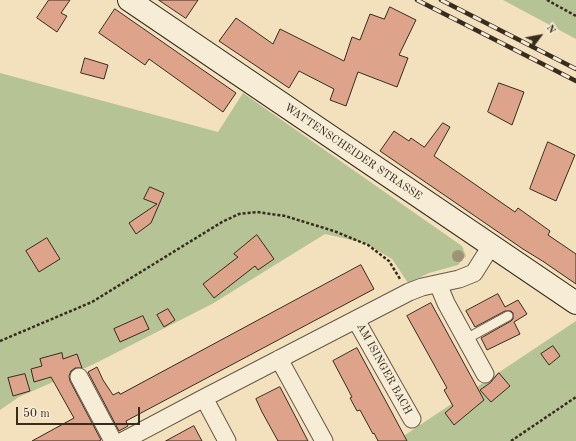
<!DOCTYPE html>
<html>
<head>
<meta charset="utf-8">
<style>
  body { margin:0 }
  #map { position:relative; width:576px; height:441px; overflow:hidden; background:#f3e1be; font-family:"Old Standard TT",serif }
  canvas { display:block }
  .north { position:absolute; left:520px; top:16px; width:40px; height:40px; -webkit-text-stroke:3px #f7ecd5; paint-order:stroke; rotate:58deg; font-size:11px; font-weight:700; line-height:16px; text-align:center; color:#382c20 }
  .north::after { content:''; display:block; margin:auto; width:14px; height:18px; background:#382c20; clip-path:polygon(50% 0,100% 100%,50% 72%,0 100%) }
  .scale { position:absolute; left:16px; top:407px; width:124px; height:18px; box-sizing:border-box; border:2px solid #382c20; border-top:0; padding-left:5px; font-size:12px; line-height:14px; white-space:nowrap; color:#382c20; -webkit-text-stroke:3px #f7ecd5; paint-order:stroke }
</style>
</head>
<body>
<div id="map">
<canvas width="576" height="441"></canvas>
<div class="north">N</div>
<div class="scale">50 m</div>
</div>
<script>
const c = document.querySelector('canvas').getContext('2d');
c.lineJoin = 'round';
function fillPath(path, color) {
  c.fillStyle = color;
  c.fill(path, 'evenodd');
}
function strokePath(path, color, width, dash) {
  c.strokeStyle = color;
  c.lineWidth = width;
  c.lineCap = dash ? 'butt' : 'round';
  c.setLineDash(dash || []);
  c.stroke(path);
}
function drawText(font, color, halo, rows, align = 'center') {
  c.font = font + ' "Old Standard TT",serif';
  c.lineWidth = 4;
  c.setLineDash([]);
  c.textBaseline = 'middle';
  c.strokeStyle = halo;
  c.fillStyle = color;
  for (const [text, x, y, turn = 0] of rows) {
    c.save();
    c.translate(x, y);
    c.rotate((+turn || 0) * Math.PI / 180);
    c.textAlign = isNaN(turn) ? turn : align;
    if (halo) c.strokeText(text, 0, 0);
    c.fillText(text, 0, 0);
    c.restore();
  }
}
fillPath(new Path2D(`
  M503 0H576V39Z
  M0 73 218 132 243 93 462 246 466 256 458 265 429 273 408 283 392 259 365 243 325 234 212 304 94 364 19 397 0 410Z
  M576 321V441H396Z`), '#b6c395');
const building = new Path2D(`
  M49 0H70L61 13 67 16 57 32 37 18Z
  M159 0H198L186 18Z
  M390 7 416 20 399 55 408 58 397 87 358 72 346 106 330 100 334 89 299 71 289 88 219 41 236 18 273 44 280 29 344 61 352 37 360 40 370 14 384 19Z
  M115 9 236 93 223 112 149 59 145 65 99 33Z
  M85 58 108 65 104 79 81 73Z
  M499 83 524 92 512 125 488 112Z
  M443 123 450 127 434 156 515 212 518 208 550 231 548 235 576 254V284L544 262 523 249 380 151 394 131 409 141 411 138 424 147Z
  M548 142 575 155 556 201 530 189Z
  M150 187 164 193 151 223 136 234 129 223 157 204 144 199Z
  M257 235 274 259 258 270 255 266 214 298 203 284 238 257 234 254Z
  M47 238 60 259 39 272 26 251Z
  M361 265 374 289 126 421 128 426 119 431 88 372 97 367 103 380 113 395 119 392 120 394Z
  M498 294 505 307 518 300 527 314 514 322 520 334 487 350 481 338 511 321 513 319V313L511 311H505L475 327 466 311Z
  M431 303 484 400 454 425 445 413 453 406 444 390 447 388 407 316Z
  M168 309 175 320 164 327 157 315Z
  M143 316 149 329 120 342 114 329Z
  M553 346 560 356 549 365 541 354Z
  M357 348 390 409 407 441H378L374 433 373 434 360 410 357 411 350 398 352 397 333 361Z
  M62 353 63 359 77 354 82 368H75L71 371 69 376 70 381 101 440 99 441H32L74 418 51 377 34 382 31 369 42 366 40 359Z
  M499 373 510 386 491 402 480 390 490 383Z
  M25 374 30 391 13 396 8 378Z
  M280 387 292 410 308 441H278L262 412 256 399Z
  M194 426 202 441H166Z`);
fillPath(building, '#dda48b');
strokePath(building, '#382c20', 1);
const service = new Path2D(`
  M466 339 508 316`);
const minor = new Path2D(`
  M438 284 446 303 485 374
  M356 320 412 419
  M279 359 324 441
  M79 377 113 441
  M204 398 227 441
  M123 441 204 398 409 292 422 287 459 279 474 273 491 246`);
const secondary = new Path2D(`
  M129 0 576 303`);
strokePath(service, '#675948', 11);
strokePath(minor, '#675948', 19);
strokePath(secondary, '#382c20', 24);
strokePath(new Path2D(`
  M547 0 576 16
  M0 341 92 302 222 222 239 214 257 212 285 216 334 231 368 245 389 261 400 279
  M511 441 576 397`), '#382c20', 2.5, [3, 2]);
strokePath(service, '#f7ecd5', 9);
strokePath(minor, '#f7ecd5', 17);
strokePath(secondary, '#f7ecd5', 22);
const rail = new Path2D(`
  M417 0 576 81
  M441 0 576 69`);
strokePath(rail, '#382c20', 4.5);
strokePath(rail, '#f7ecd5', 3, [9]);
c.fillStyle = '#9e9277';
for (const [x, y] of [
  [458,256]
]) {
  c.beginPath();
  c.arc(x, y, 6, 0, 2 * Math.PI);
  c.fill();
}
drawText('11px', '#382c20', '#f7ecd5', [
  ["WATTENSCHEIDER STRASSE",353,152,34],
  ["AM ISINGER BACH",384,369,61]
]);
</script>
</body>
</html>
